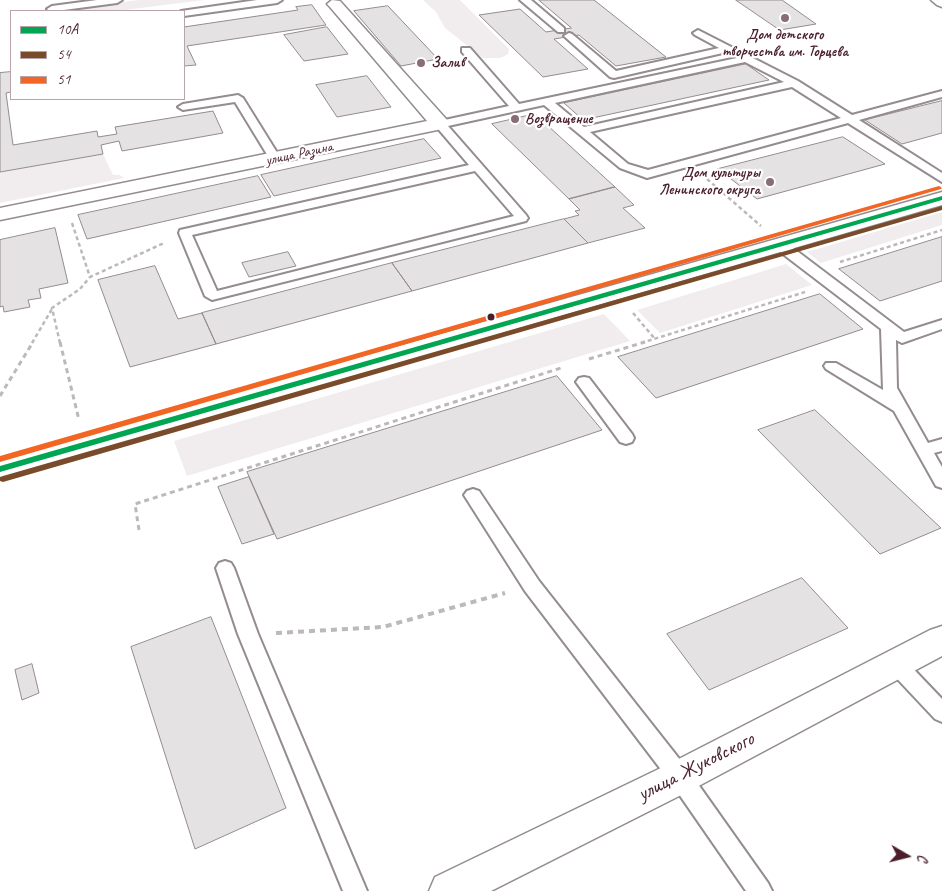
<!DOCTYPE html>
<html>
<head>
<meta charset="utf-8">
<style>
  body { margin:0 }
  #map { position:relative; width:942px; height:891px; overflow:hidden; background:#fff; font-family:Caveat,sans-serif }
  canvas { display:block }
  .legend { position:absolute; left:10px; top:10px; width:175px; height:90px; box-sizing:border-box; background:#fff; border:1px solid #b7a5aa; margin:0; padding:6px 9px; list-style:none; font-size:15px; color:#4a1f2b }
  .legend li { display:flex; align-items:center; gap:10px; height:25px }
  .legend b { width:25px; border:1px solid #b7a5aa }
  .north { position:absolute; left:882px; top:831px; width:50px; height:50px; -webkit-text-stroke:4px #fff; paint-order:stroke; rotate:98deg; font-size:14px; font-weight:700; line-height:20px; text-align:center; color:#4a1f2b }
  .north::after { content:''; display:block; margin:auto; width:18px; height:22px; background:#4a1f2b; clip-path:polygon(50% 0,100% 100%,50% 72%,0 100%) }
</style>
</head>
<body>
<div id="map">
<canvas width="942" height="891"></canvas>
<ul class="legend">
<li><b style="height:6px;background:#00a651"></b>10А</li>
<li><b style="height:6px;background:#7a4b2a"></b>54</li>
<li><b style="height:6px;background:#f26522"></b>51</li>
</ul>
<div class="north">С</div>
</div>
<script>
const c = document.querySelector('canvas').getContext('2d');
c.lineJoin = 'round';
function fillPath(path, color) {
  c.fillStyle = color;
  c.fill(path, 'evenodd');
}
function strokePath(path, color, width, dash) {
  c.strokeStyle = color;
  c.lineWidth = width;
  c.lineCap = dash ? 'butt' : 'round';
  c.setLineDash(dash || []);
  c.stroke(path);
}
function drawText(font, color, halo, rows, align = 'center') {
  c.font = font + ' Caveat,sans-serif';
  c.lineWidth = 4.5;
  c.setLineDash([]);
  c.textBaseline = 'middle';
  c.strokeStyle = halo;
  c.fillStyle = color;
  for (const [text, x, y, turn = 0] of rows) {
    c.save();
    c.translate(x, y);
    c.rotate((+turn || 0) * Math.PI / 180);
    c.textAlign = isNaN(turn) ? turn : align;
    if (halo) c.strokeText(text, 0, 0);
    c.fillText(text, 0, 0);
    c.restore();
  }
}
fillPath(new Path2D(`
  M138 0H204L117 11H82L69 9Z
  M423 0H460L509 49 508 54 500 58H483L445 28 436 12Z
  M103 154 113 175H120L124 178 0 203V172Z
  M942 212V225L821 263 807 252Z
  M786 264 812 285 660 333 637 310Z
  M604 314 630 341 187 476 174 441Z`), '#f1edee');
const building = new Path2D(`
  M539 0H594L666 57 616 66 579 35 554 39 588 69 543 77 479 15 520 9 546 32 571 28Z
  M736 0H782L816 24 780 30Z
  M312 5 326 25 187 46 196 65 184 66V27L298 10 296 7Z
  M388 6 438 59 401 66 354 11Z
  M327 27 348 54 304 61 284 35Z
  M746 64 769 80 583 120 564 103Z
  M11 72V92L6 93 13 145 97 131 98 137 117 134 115 127 213 111 223 133 122 151 119 141 101 145 103 154 0 172V73Z
  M367 76 391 107 337 117 316 85Z
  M942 101V133L902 144 865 120Z
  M535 114 615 187 569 199 492 124Z
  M843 137 885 164 757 199 718 169Z
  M424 139 441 158 274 196 261 175Z
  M258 176 271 197 87 239 78 215Z
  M615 187 634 205 623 208 645 228 588 243 564 219 579 215 575 211 580 210 569 199Z
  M564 219 588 243 412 291 392 263Z
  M55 228 68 283 39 289 41 298 28 300 30 307 4 312 3 306 0 307V240Z
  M942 237V281L880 301 839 269Z
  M288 252 296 266 249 277 242 263Z
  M392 263 412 291 216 344 202 313Z
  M155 266 178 319 202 313 216 344 130 367 98 280Z
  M820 294 863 329 656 398 618 357Z
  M557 376 602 430 277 539 247 472Z
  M815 410 941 528 880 554 758 430Z
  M249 477 274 534 242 544 218 487Z
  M802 578 848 628 709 690 667 634Z
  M211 617 286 808 195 849 131 647Z
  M32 664 39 693 22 700 15 670Z`);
fillPath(building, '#e4e2e3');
strokePath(building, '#948c8e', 1);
const lane = new Path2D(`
  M97 0H122L117 3 56 11H49L47 9 52 6Z
  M257 0H282L277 3 184 16V11H181Z
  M520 0H531L564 28V32H558Z
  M698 30 798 81 852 115 942 91V97L859 120 942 173V182L848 123 647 178 620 168 544 105 448 126 526 215 528 218 526 221 212 300 205 296 179 233 180 230 469 165 434 124 440 121 509 106 462 52V48H470L519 104 737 58 727 52 614 78 610 77 564 36 569 33 572 34 616 71 719 48 695 35 693 33ZM745 62 784 82 584 127 555 103ZM792 87 841 118 648 170 628 164 590 132ZM475 171 514 216 217 291 192 235Z
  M238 95 243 98 281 159 279 161H271L235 102 183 110 178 107 183 104Z
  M780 241 785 242 904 332 942 320V329L902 343 896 340 897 388 928 443 942 439V451L934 453 942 467V488L936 486 894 411 826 369 824 366 826 363H836L883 390 881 329 775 248 773 245Z
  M584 377 589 378 632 434 634 438 632 442 626 444 620 442 579 386 576 382 579 378Z
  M473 489 479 491 539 581 688 770 768 883 772 891H746L672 784 525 591 464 495 467 491Z
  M225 561 231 563 234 568 258 634 367 891H343L238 634 216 568 219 563Z
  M895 655 902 657 942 699V722L935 719 888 669 885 663 888 657Z`);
const street = new Path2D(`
  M332 0 340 1 447 120 449 124 447 128 0 220V208L427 121 330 7 327 4Z
  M931 0H942V7L937 5Z
  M942 626V656L693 789 491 891H429L435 877 667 765 930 630Z`);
const secondary = new Path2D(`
  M942 192V205L0 479V459Z`);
strokePath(lane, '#948c8e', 4);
strokePath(street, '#948c8e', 3);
strokePath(secondary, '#948c8e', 3);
strokePath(new Path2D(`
  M707 179 761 226
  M72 223 90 277 164 243
  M840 262 942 230
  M633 313 655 339
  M32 343 52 309
  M60 343 52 308 80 289 90 277
  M641 343 805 292`), '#bdb8b9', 2.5, [4, 3]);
strokePath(new Path2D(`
  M60 342 79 420
  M589 359 645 342
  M0 396 33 342
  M139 530 135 504 564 367`), '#bdb8b9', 3, [5, 4]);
strokePath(new Path2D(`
  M276 633 383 627 505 593`), '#bdb8b9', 4, [6, 5]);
fillPath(lane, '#fff');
fillPath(street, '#fff');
fillPath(secondary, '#fff');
fillPath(new Path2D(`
  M942 196V200L0 472V466Z`), '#00a651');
fillPath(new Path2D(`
  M942 206V210L3 482 0 481V477L3 476Z`), '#7a4b2a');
fillPath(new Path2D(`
  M939 186 942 188 941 189 0 462V456Z`), '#f26522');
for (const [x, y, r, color] of [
  [785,18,5,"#896d75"],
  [421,63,5,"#896d75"],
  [515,119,5,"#896d75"],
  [770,182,5,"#896d75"],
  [491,317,4.5,"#4a1f2b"]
]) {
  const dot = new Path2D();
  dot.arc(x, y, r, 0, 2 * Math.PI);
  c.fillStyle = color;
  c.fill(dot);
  strokePath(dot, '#fff', 2);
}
drawText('bold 15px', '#4a1f2b', '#fff', [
  ["Дом детского",785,35,"center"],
  ["творчества им. Торцева",785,52,"center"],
  ["Залив",431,63],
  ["Возвращение",525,119],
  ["Дом культуры",760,173,"right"],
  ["Ленинского округа",760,190,"right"]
], 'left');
drawText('15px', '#4a1f2b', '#fff', [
  ["улица Разина",299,154,-12]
]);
drawText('21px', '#4a1f2b', '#fff', [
  ["улица Жуковского",696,767,-27]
]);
</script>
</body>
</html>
